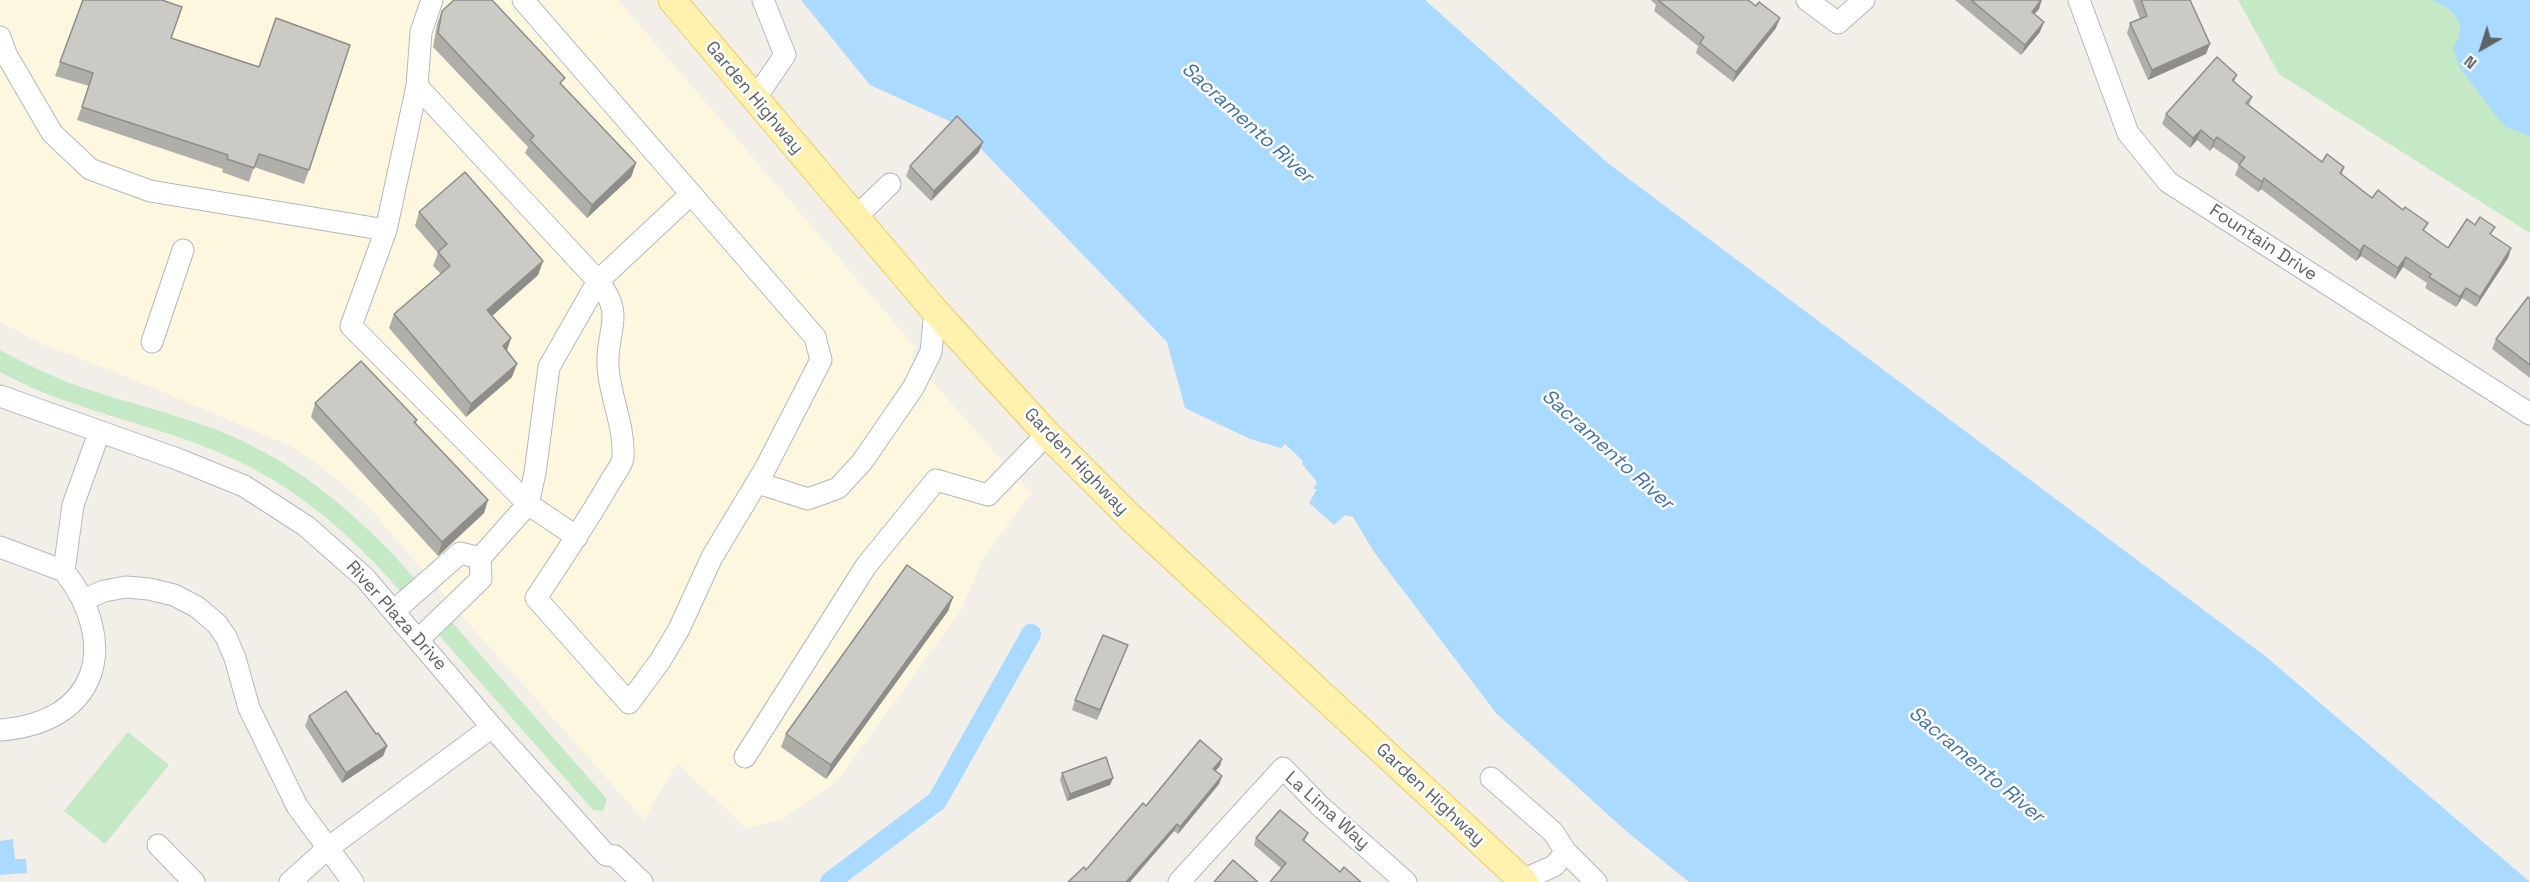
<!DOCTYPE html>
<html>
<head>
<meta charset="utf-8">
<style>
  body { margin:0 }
  #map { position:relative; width:2530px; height:882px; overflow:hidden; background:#f1efe8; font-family:"Space Grotesk",sans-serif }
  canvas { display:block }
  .north { position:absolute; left:2452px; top:18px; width:60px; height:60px; -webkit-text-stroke:4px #fff; paint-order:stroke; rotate:219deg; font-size:16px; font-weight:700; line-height:24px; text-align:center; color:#5f6368 }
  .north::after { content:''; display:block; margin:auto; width:21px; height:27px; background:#5f6368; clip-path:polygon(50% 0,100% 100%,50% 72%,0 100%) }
</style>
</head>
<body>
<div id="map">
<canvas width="2530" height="882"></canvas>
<div class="north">N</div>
</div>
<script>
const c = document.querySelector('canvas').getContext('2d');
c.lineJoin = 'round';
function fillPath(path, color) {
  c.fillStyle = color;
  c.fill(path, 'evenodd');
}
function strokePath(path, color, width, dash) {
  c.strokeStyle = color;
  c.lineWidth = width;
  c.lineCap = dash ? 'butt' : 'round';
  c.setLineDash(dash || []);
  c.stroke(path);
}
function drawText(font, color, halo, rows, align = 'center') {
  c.font = font + ' "Space Grotesk",sans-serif';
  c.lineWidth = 5;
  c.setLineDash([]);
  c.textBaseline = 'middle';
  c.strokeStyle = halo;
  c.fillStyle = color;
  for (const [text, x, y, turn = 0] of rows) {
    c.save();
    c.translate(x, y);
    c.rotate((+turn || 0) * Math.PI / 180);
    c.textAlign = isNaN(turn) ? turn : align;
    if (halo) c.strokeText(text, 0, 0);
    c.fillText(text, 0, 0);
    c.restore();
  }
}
fillPath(new Path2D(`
  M0 0H618L916 348 911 358 1032 494 1020 507 983 559 961 610 838 780 783 819 746 828 677 763 644 820 461 615 368 506 329 473 293 447 120 374 42 344 0 322Z`), '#fef7e0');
fillPath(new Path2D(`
  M2238 0H2530V233L2279 74Z
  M0 350C26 364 51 376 78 386 124 402 172 413 217 430 298 462 361 517 418 582L402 593C352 536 298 487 227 456 154 423 71 411 0 372Z
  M450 620 607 799 603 811 593 810 437 633Z
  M128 732 169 765 105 844 64 811Z`), '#c5e8c5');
fillPath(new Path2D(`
  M801 0H1425L1609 164 2265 656 2530 882H1689L1626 831 1496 713 1374 552 1353 517 1345 515 1334 525 1309 503 1317 489H1313L1317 482 1302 464 1303 461 1285 444 1281 448 1250 439 1185 408 1167 342 958 125 870 85Z
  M2432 0H2530V136L2506 127 2496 116 2460 68 2453 48C2469 23 2455 10 2432 0Z
  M13 839 15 859H26L27 873 0 875V841Z`), '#aadaff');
strokePath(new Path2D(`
  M830 882 937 801 1031 634`), '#aadaff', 20);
const minor = new Path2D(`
  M523 0 815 337 821 360 765 469 712 557 679 629 660 661 629 703 536 598C561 560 587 522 610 482 614 475 622 465 623 458 625 427 610 397 608 367 606 329 626 316 598 281L691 194
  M1807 0 1838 23 1864 0
  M2079 0 2128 133 2168 182 2530 414
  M0 37 6 54 52 133 90 169 150 191 386 230
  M417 86 598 281 549 367 535 473 528 504 577 537
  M754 100 785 55 763 0
  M856 217 890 184
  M152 342 183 250
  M0 396 180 460 244 486 306 526 365 578 492 727 606 855 615 856 642 882
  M758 483 808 499 838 488 862 462 913 388 931 352 935 311
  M0 547 64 571
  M83 600 104 591 126 587 149 589 174 595 197 607 217 624 226 637 235 658 249 708 297 806 353 882
  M394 611 460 553 480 558
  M418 640 481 579 480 558 528 504 351 326 386 230 417 86 421 32 432 0
  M0 730C98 723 121 644 64 571L73 505 99 433
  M745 757 866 566 936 480 988 495 1047 434
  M1491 778 1553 832 1566 852
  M158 845 194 882
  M1522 880 1554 866 1566 852 1596 882
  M290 882 328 848 492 727
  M1179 882 1283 768 1320 806 1406 882`);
const major = new Path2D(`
  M672 0 935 311 1047 434 1131 518 1524 882`);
strokePath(minor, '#b5b8bc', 23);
strokePath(major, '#f2c960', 29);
strokePath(minor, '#fff', 21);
strokePath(major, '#fff2af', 27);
fillPath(new Path2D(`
  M83 0 171 38 309 170 304 184 254 167 249 182 222 172 223 169 77 120 89 86 55 76Z
  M1651 0H1748L1776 28 1733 82 1696 53 1698 46 1654 11 1656 5Z
  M1955 0H2042L2039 9 2034 14 2040 32 2021 55Z
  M2133 0H2190L2206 54 2148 80 2127 33 2130 23 2140 19Z
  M442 11 562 86 636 163 631 177 587 218 525 153 528 147 433 47 437 24Z
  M2237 75 2234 82 2252 97 2249 105 2322 162 2344 167 2342 174 2372 198 2425 232 2448 248 2492 236 2511 248 2508 258 2476 307 2462 298 2456 307 2425 288 2427 283 2403 267 2395 279 2361 256 2356 261 2261 189 2258 192 2235 175 2239 165 2213 147 2210 151 2197 140 2190 148 2162 124 2166 114Z
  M979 152 931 201 906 176 910 166Z
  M419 212 543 261 538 275 492 316 511 338 507 351 512 377 466 417 389 328 394 314 441 274 433 266 438 253 415 226Z
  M2530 299V378L2492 349 2496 339Z
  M315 403 417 420 416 423 488 500 484 513 438 556 311 417Z
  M953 597 948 611 826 779 781 747 786 734Z
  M1128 645 1097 720 1072 710 1075 700Z
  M309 716 387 746 383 756 342 783 305 726Z
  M1220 766 1215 771 1222 776 1219 784 1178 834 1174 831 1130 882H1068L1086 870Z
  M1062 773 1113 778 1110 785 1067 801 1060 780Z
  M1308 833 1304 842 1340 872 1361 882 1281 868 1254 845 1256 838Z`), '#afaea9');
fillPath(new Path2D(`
  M2041 0 2039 9 2028 22 2032 12Z
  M1780 18 1776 28 1733 82 1736 72Z
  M2044 22 2040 32 2021 55 2025 45Z
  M2210 44 2206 54 2148 80 2152 70Z
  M2201 130 2197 140 2190 148 2193 138Z
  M2217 137 2213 147 2210 151 2214 141Z
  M983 142 979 152 931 201 934 191Z
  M636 163 631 177 587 218 592 205Z
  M2264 178 2261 189 2258 192 2262 182Z
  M2364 245 2361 256 2356 261 2360 251Z
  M2511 248 2508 258 2476 307 2480 297Z
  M2406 257 2403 267 2395 279 2398 268Z
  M543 261 538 275 483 324 487 310Z
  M2466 288 2462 298 2456 307 2460 297Z
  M511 338 506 352 503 346Z
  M517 364 512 377 466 417 471 404Z
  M488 500 484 513 438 556 442 542Z
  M953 597 948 611 826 779 831 765Z
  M1128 645 1124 655 1097 720 1100 710Z
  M387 746 383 756 342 783 346 773Z
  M1222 759 1220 766 1211 776 1213 769Z
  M1222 776 1219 784 1178 834 1180 827Z
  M1113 778 1110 785 1067 801 1070 794Z
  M1177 824 1174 831 1130 882H1126Z`), '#8f8d8a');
const building = new Path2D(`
  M83 0H162L182 7 171 38 259 67 276 18 350 45 309 170 259 154 254 168 227 159 228 155 82 107 93 73 60 62Z
  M454 0H492L565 78 560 83 636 163 592 205 530 140 534 136 438 33 442 11Z
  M1658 0H1748L1756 6 1759 2 1780 18 1736 72 1700 43 1704 37Z
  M1971 0H2041L2032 12 2044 22 2025 45Z
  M2141 0H2190L2210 44 2152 70 2130 23 2147 16Z
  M2217 57 2237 75 2232 80 2252 97 2246 103 2322 162 2327 154 2344 167 2340 173 2372 198 2378 190 2403 210 2405 207 2428 223 2423 230 2448 248 2467 219 2475 225 2480 217 2495 227 2490 234 2511 248 2480 297 2466 288 2460 297 2429 277 2431 274 2406 257 2398 268 2364 245 2360 251 2264 178 2262 182 2239 165 2245 157 2217 137 2214 141 2201 130 2193 138 2166 114Z
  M957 116 983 142 934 191 910 166Z
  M465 172 543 261 487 310 511 338 503 346 517 364 471 404 394 314 450 266 438 252 447 244 419 212Z
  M2528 297 2530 299V365L2496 339Z
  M361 361 417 420 414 422 488 500 442 542 315 403Z
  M907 565 953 597 831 765 786 734Z
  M1103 635 1128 645 1100 710 1075 700Z
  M346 691 376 734 378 733 387 746 346 773 309 716Z
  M1200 740 1222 759 1213 769 1222 776 1180 827 1177 824 1126 882H1068L1084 867 1086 870 1143 803 1146 806Z
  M1106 757 1113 778 1070 794 1062 773Z
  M1280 810 1308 833 1303 840 1340 872 1344 867 1361 882H1270L1286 863 1256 838Z
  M1233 860 1258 882H1214Z`);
fillPath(building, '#cccac5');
strokePath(building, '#8f8d8a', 1.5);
drawText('18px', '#5f6368', '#fff', [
  ["Garden Highway",754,98,50],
  ["Fountain Drive",2263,243,33],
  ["Garden Highway",1076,462,46],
  ["River Plaza Drive",396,616,48],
  ["Garden Highway",1430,795,43],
  ["La Lima Way",1327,811,42]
]);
drawText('italic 20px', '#4174aa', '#fff', [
  ["Sacramento River",1247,123,42],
  ["Sacramento River",1607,450,42],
  ["Sacramento River",1976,765,40]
]);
</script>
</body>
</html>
